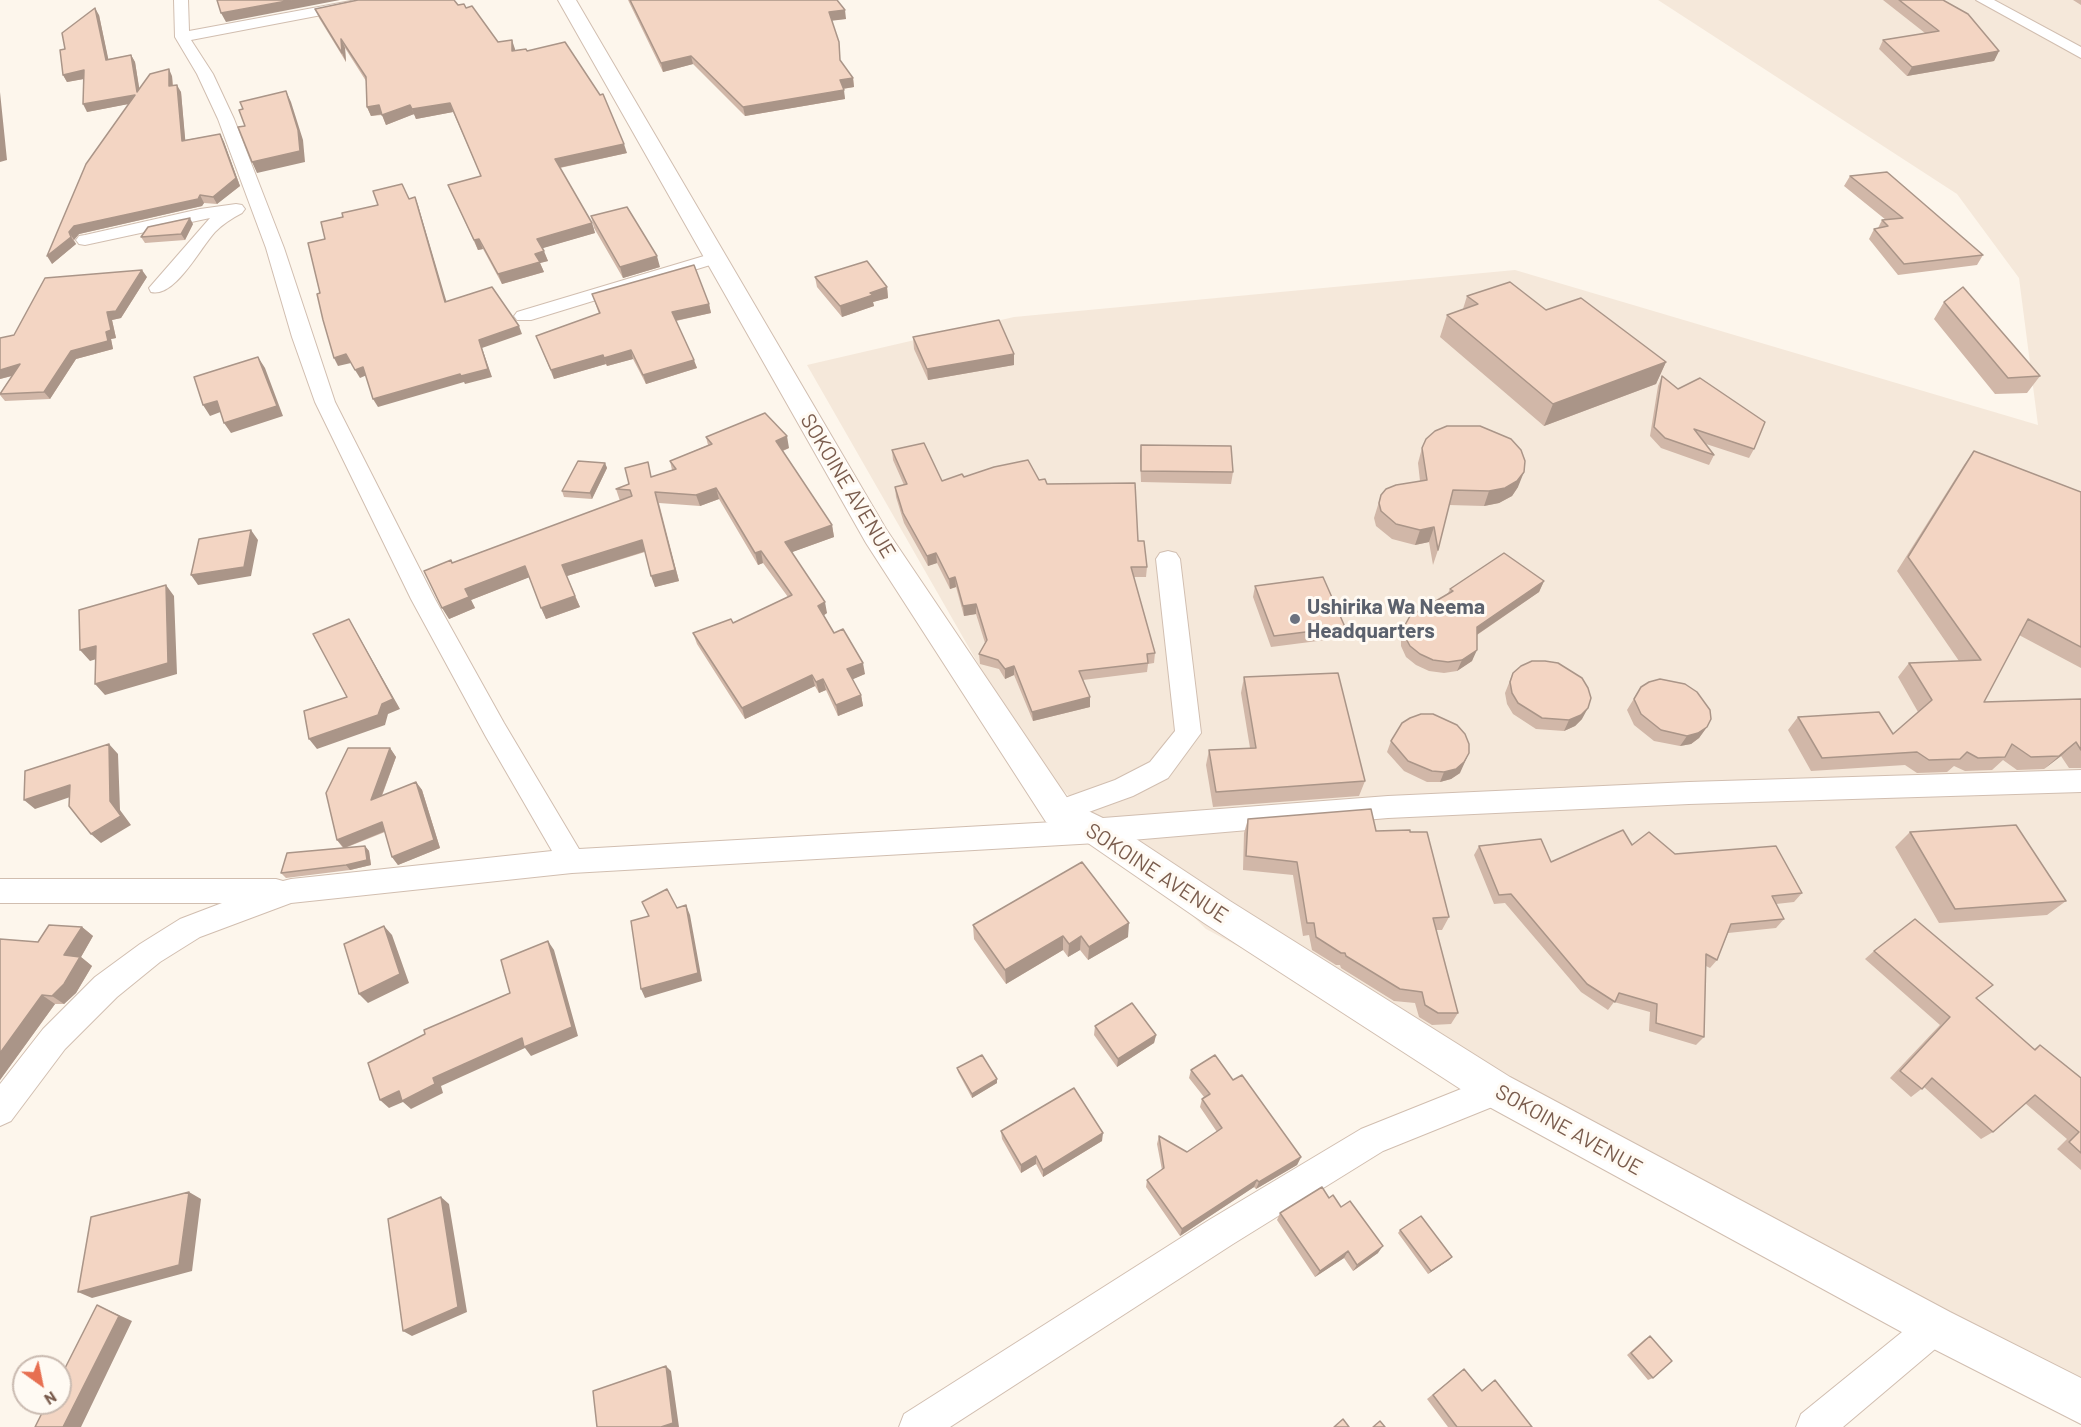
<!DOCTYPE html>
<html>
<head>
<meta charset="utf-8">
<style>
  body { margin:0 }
  #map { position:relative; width:2081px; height:1427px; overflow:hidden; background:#fdf6ec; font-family:Barlow,sans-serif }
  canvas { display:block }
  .north { position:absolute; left:12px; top:1355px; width:60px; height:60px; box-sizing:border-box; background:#fffaf3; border:2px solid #cabbb1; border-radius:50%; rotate:147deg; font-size:16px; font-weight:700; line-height:24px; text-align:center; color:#7a5c4d }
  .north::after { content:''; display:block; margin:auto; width:21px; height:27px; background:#e76f51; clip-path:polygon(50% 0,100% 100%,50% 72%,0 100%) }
</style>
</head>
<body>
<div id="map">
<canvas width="2081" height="1427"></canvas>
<div class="north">N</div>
</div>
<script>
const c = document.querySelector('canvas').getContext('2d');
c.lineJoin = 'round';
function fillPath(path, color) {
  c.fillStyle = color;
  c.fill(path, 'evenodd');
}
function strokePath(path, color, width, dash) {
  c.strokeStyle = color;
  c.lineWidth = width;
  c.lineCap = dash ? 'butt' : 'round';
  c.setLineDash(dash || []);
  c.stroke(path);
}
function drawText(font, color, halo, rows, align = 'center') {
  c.font = font + ' Barlow,sans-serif';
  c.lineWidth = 6;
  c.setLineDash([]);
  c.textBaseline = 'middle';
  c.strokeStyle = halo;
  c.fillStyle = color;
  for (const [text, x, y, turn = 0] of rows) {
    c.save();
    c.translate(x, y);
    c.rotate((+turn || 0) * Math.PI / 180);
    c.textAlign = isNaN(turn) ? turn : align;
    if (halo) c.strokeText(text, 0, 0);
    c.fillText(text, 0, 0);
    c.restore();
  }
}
fillPath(new Path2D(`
  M1658 0H2081V1398L1206 929 1035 763 807 365 1014 317 1515 270 2038 425 2019 278 1957 194Z`), '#f5e8da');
const minor = new Path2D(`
  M174 0H188L189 31 356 0H386L379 4 191 40 213 74 234 119 284 248 335 402 435 599 504 723 579 849 1054 822 1048 820 1044 812 1048 804 1115 780 1150 762 1175 731 1156 559 1160 553 1168 551 1176 553 1180 559 1201 733 1168 778 1133 796 1064 821 1388 796 1689 782 2081 770V792L1689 804 1388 818 1097 843 572 873 291 903 200 937 160 962 117 997 65 1049 11 1121 0 1126V1084L43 1029 95 977 140 944 180 919 222 903H0V879H276L283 881 291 879 552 851 486 737 411 599 315 402 292 337 266 248 218 119 197 74 175 37Z
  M1976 0H1994L2081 47V58Z
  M236 204 242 205 245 209 242 213C232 218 223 224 215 232 200 248 175 298 151 292L149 288 210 218 85 245 79 244 76 240 79 236 85 235 200 209Z
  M714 253 720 254 723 258 720 262 531 320H517L514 316 517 312Z
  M1496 1075 1507 1079 1512 1090 1507 1101 1383 1151 1233 1244 950 1427H899L904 1414 1209 1220 1361 1129Z
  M1935 1309 1947 1315 1953 1327 1947 1339 1843 1427H1796L1801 1414 1923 1315Z`);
const tertiary = new Path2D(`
  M558 0H576L886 529 1070 802 1109 821 1230 901 1510 1077 1950 1312 2081 1378V1424L1920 1342 1482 1103 1204 923 1085 841 1046 822 866 543Z`);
strokePath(minor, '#d1beb0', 2);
strokePath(tertiary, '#d1beb0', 2);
fillPath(minor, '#fff');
fillPath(tertiary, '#fff');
fillPath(new Path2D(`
  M628 0H837L846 19 832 20 840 60 853 78 854 87 843 89 845 99 745 116 693 64 663 72Z
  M1883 0H1943L1999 51 1994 61 1907 76 1879 49 1883 40 1925 33Z
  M2073 0H2081V5Z
  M458 5 466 8 498 42 515 49V51H527L627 153 560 168 592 223 595 233 542 248 548 261 540 263 544 272 502 284 483 249 478 250 448 185 481 176 453 112 416 119 414 114 386 125 382 115 371 116 367 107 366 81 345 48 346 62 319 18 315 9Z
  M99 15 108 59 131 55 135 62 139 88 172 76 173 85 181 92 185 140 220 134 224 142 240 186 217 204 204 203 202 206 79 234 74 240 76 244 52 264 128 104 87 112 84 79 67 82 63 75 65 49Z
  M1850 176 1983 255 1977 265 1898 275 1869 239 1874 229 1878 228 1882 220H1886L1844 186Z
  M591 216 660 267 623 278 594 228Z
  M193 224 185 240 145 243 141 237Z
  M147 277 121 318 112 320 116 338 111 339 113 349 76 359 50 399 5 401 0 395V393L12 376 0 379V338L14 335Z
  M815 277 887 287 888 298 873 302 874 306 842 317 817 287Z
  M592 294 709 304 711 313 676 321 697 368 646 384 633 359 607 366 606 364 554 379 536 336 599 314Z
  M1467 296 1546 310 1666 362 1656 384 1544 426 1440 337 1447 315 1463 309Z
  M1944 302 2040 376 2027 393 1995 394 1934 319Z
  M913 337 1014 354V365L928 380 914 349Z
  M1662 376 1754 449 1749 458 1706 444 1714 455 1709 465 1661 448 1650 436 1658 386Z
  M706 437 789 448 783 451 832 525 834 537 792 552 827 613 824 615 834 633 865 674 852 679 861 695 863 706 838 716 826 690 819 693 815 686 745 719 697 644 693 633 733 623 788 597 763 563 758 565 719 499 700 506 659 503 679 581 655 587 645 552 567 576 580 607 546 619 529 577 471 600 475 608 449 619 452 563 620 501 616 489 672 470 670 461 708 445Z
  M1141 445 1233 472 1231 484 1141 482 1140 456Z
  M1422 448 1518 487 1512 496 1499 503 1484 506 1449 505 1438 550 1433 565 1429 542 1415 545 1392 539 1376 526 1374 518 1381 495 1420 481 1418 463Z
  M892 450 942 481 964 477 1039 480 1138 541 1147 567 1146 577H1134L1155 653 1154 663 1148 664 1147 672 1083 680 1090 707 1033 721 1014 675 1005 679 999 669 980 664 979 654 985 643 976 614 964 616 956 587 950 589 937 563 928 566 904 523 896 497 895 487 904 485 893 460Z
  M1974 451 2081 492V668L2019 635 1984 702 2081 699V768H2069L2061 756 2044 769 2017 770 2003 760 1992 770 1965 771 1954 766 1947 772 1917 773 1905 765 1811 771 1788 730 1798 717 1893 734 1918 712 1898 677 1909 663 1959 661 1897 571 1964 465Z
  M605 463 607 468 592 499 564 497 562 491Z
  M1544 581 1539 592 1477 635 1472 661 1457 671 1444 673 1429 671 1416 665 1406 657 1401 646V636L1405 625 1448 593 1450 589Z
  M1255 586 1345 627 1341 638 1271 647 1253 597Z
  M1513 673 1582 719 1575 726 1564 731 1536 729 1513 714 1507 704 1505 693Z
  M1244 677 1365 781 1359 796 1213 807 1206 765 1209 750 1250 748 1241 693Z
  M1641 687 1707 727 1699 738 1691 744 1680 746 1654 741 1634 725 1627 710Z
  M1391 741 1460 773 1451 779 1440 782H1427L1404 771 1387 752Z
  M390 748 396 757 382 796 416 782 422 790 440 848 398 865 392 857 385 832 345 848 365 846 369 851 371 865 350 870 286 878 281 873 343 848 337 840Z
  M1248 819 1376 831 1449 917 1442 930H1436L1458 1013 1451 1024 1432 1025 1419 1017 1415 1003 1394 1001 1341 968 1340 965H1336L1312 950 1309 935 1303 936 1293 875 1243 870 1244 833Z
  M1910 832 2066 901 2047 915 1939 923 1895 847Z
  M1632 845 1675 854 1802 893 1794 902 1776 904 1784 919 1776 928 1728 933 1717 960 1710 968 1706 966 1704 1037 1696 1045 1649 1031 1650 1012 1614 1002 1608 1010 1581 992 1505 903 1494 904 1474 855 1479 846 1551 862Z
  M973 925 1128 937 1088 960 1080 950 1068 957 1063 950 1006 984 974 939Z
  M82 927 93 936 81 957 92 966 76 993 64 1004H55L0 1080V939L38 942Z
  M1874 951 1976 998 2034 1049 2040 1045 2081 1078V1170L2057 1149 2067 1139 2025 1103 1993 1132 1981 1139 1924 1087 1911 1097 1890 1078 1940 1025 1865 959Z
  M1095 1026 1156 1035 1154 1043 1117 1067 1094 1035Z
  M957 1068 997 1083 972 1098 958 1072Z
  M1191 1070 1233 1080 1301 1157 1297 1165 1256 1189 1254 1187 1180 1236 1146 1187 1147 1180 1162 1170 1157 1144 1159 1136 1187 1152 1217 1132 1200 1107 1202 1099 1204 1097 1189 1078Z
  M1001 1131 1102 1141 1043 1177 1036 1164 1021 1173 1002 1139Z
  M1329 1198 1341 1207 1378 1253 1353 1271 1344 1258 1315 1277 1277 1220 1280 1213Z
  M1400 1230 1449 1260 1428 1274 1398 1233Z
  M1650 1336 1653 1378 1648 1380 1627 1355 1645 1339Z
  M1464 1369 1481 1391 1495 1380 1532 1427H1448L1427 1399Z`), '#d1b7a8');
fillPath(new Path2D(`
  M292 0H340L226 22 221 13Z
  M95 8 99 15 110 67 106 60Z
  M845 10 846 19 830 21 829 12Z
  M341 39 345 48 346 62 342 53Z
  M512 40 515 49V61L512 51Z
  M1999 51 1994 61 1907 76 1912 67Z
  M131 55 135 62 141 99 137 92Z
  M691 56 693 64 663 72 661 63Z
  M169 69 172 76 173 93 169 86Z
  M84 70 89 78 67 82 63 75Z
  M853 78 854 87 841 89 840 80Z
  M177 85 181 92 186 148 182 141Z
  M844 90 845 99 745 116 743 107Z
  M286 91 291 102 303 140 305 162 257 173 252 162Z
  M0 92 7 160 0 162Z
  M135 95 139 102 87 112 83 104Z
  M450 103 453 112 416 119 412 109Z
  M379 105 383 114 371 116 367 107Z
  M410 105 414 114 386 125 382 115Z
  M220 134 224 142 240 186 217 204 213 197Z
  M624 144 627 153 558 168 555 159Z
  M200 195 204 203 202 206 79 234 74 240 69 232 74 226Z
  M415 197 418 205 449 310 445 302Z
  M190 218 193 224 185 240 181 234Z
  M592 223 595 233 540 249 537 239Z
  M71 237 76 244 52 264 47 256Z
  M479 239 483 249 478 250 474 240Z
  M544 251 548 261 540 263 544 272 502 284 498 274 535 254Z
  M657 256 660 267 623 278 620 267Z
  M142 270 147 277 121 318 112 320 116 338 111 339 113 349 76 359 50 399 44 392 71 351 106 332 107 312Z
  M887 287 888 298 873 302 874 306 842 317 840 306 870 293Z
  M709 304 711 313 674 321 672 312Z
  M519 326 522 334 482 348 492 377 465 384 464 382 378 407 373 399 460 374 479 340Z
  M631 350 633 359 607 366 604 358Z
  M346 354 351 363 338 366 334 358Z
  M1014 354V365L928 380 927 369Z
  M603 355 606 364 554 379 551 370Z
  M258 357 265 368 283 416 231 433 224 423Z
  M694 360 697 368 646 384 643 375Z
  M1666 362 1656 384 1544 426 1553 404Z
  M20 364 26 372 0 379V370Z
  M363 367 367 375 360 378 355 370Z
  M217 401 223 411 210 416 203 405Z
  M787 436 789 448 779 452 776 441Z
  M605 463 607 468 592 499 590 493Z
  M1524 472 1518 487 1512 496 1499 503 1484 506 1489 491Z
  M716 488 719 499 700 506 696 495Z
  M655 492 679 581 655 587 651 576Z
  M832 525 834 537 787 554 785 542Z
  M1434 527 1429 542 1415 545 1420 530Z
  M251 530 258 540 251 576 198 585 191 575Z
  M642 540 646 551 567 576 562 565Z
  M761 551 763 563 758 565 755 553Z
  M936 553 937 563 928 566 927 556Z
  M525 566 530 577 471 600 475 608 449 619 442 608 465 589Z
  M955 577 956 587 950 589 949 579Z
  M1544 581 1539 592 1472 638 1477 627Z
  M166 585 174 596 177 674 105 695 95 684Z
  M575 596 580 607 546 619 541 608Z
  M825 602 827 613 820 618 818 606Z
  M976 604V614L964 616 963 606Z
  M349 619 400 709 388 714 385 725 317 749 309 739 378 715Z
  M96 646 106 656 90 661 80 650Z
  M1477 650 1472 661 1457 671 1462 660Z
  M863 663 865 674 849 681 847 669Z
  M1014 666V675L1005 679V669Z
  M812 675 815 686 745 719 742 708Z
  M823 679 826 690 819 693 816 682Z
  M861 695 863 706 838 716 836 705Z
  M1090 697V707L1033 721 1032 712Z
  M1588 708 1582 719 1575 726 1564 731 1569 720Z
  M1707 727 1699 738 1691 744 1680 746 1687 736Z
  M2076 742 2061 756 2044 769 2059 756Z
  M109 744 118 754 120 810 131 825 101 843 91 834 110 801Z
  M390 748 396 757 377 808 371 800Z
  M1469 753 1460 773 1451 779 1440 782 1444 772Z
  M416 782 422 790 440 848 398 865 392 857Z
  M70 785 79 794 35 809 24 800Z
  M382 822 388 830 344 848 337 840Z
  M365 846 369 851 371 865 350 870 346 865Z
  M686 905 690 915 702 981 645 998 641 989Z
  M1129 923 1128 937 1088 960 1089 947Z
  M384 926 392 935 409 983 368 1003 359 994Z
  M82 927 93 936 81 957 92 966 76 993 64 1004 52 996 64 955Z
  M1063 936V950L1006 984 1005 970Z
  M1081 936 1080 950 1068 957 1069 944Z
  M548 941 554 950 578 1036 531 1056 525 1048 441 1086 443 1093 411 1109 403 1102 389 1108 380 1100 399 1091 522 1038Z
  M42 995 55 1004 0 1080V1053Z
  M1156 1035 1154 1043 1117 1067 1118 1059Z
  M997 1079V1083L972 1098V1094Z
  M1103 1133 1102 1141 1043 1177V1170Z
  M1036 1156V1164L1021 1173V1165Z
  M1301 1157 1297 1165 1256 1189 1259 1182Z
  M1257 1180 1254 1187 1180 1236 1182 1229Z
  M189 1192 201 1199 192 1271 92 1298 78 1292Z
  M441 1197 449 1204 467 1312 412 1336 403 1331Z
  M1383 1246 1378 1253 1353 1271 1357 1265Z
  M1348 1251 1344 1258 1315 1277 1320 1271Z
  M1452 1257 1449 1260 1428 1274 1431 1271Z
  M97 1305 132 1321 81 1427H63Z
  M666 1366 671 1371 679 1427H661Z`), '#aa9588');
const building = new Path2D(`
  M217 0H292L221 13Z
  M358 0H454L458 5 464 4 466 8 472 6 498 42 512 40V51L526 49 527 51 565 42 600 95 603 94 624 144 555 159 592 223 537 239 544 251 535 254 540 262 498 274 479 239 474 240 448 185 481 176 450 103 412 109 410 105 382 115 379 105 367 107 366 77 341 39 342 53 315 9Z
  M630 0H837L845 10 829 12 839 42 840 60 853 78 840 80 844 90 743 107 691 56 661 63Z
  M1899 0H1943L1968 14 1999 51 1912 67 1883 40 1939 31Z
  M95 8 106 60 131 55 137 92 150 74 169 69V86L177 85 182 141 220 134 236 178 213 197 200 195 198 199 74 226 69 232 71 237 47 256 86 164 135 95 83 104 84 70 63 75 60 50 65 49 62 33Z
  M286 91 298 130 300 151 252 162 238 127 245 126 239 110 243 109 240 102Z
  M1887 172 1983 255 1904 264 1874 229 1888 226 1882 220 1903 218 1850 176Z
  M402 184 409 199 415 197 445 302 492 287 519 326 479 340 488 369 461 376 460 374 373 399 363 367 355 370 346 354 334 358 323 320 317 294 320 293 308 243 325 239 321 222 343 217 342 213 378 205 373 191Z
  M627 207 657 256 620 267 591 216Z
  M190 218 181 234 141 237 148 227Z
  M867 261 887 287 870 293 873 295 840 306 815 277Z
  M694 265 709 304 672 312 694 360 643 375 631 350 604 358 603 355 551 370 536 336 600 313 592 294Z
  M142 270 116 311 107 312 111 330 106 332 108 341 71 351 44 392 0 394 20 364 0 370V338L14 335 45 278Z
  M1510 282 1546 310 1581 298 1666 362 1553 404 1447 315 1478 304 1467 296Z
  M1963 287 2040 376 2008 378 1944 302Z
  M999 320 1014 354 927 369 913 337Z
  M258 357 277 406 224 423 217 401 203 405 194 377Z
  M1662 376 1678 389 1700 378 1765 422 1754 449 1694 429 1714 455 1665 438 1654 427Z
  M765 413 787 436 776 441 832 525 785 542 825 602 818 606 834 633 843 629 863 663 847 669 861 695 836 705 823 679 816 682 812 675 742 708 693 633 731 619 733 623 792 595 761 551 755 553 716 488 696 495 655 492 675 570 651 576 642 540 562 565 575 596 541 608 525 566 465 589 469 597 442 608 424 571 451 560 452 563 632 496 630 490 616 489 629 484 625 468 648 462 651 477 676 469 670 461 712 444 706 437Z
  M1447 426H1480L1511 439 1521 450 1525 461 1524 472 1517 481 1505 488 1489 491 1453 490 1438 550 1434 527 1420 530 1396 524 1381 511 1379 503 1381 495 1386 489 1396 485 1427 480 1422 448 1426 439 1435 431Z
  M924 443 942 481 962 474 964 477 994 467 1028 460 1039 480 1045 479 1047 484 1135 483 1138 541H1144L1147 567H1131L1155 653 1147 654 1148 663 1079 671 1090 697 1032 712 1014 666 1005 669 998 660 979 654 987 640 976 604 963 606 955 577 949 579 936 553 927 556 903 513 895 487 907 484 892 450Z
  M1141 445 1231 446 1233 472 1141 471Z
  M1974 451 2081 492V647L2028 619 1984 702 2081 699V750L2076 742 2059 756 2031 757 2012 744 2005 757 1978 758 1967 752 1960 759 1929 760 1917 752 1822 758 1798 717 1879 712 1893 734 1932 700 1909 663 1981 660 1908 557Z
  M578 461 605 463 590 493 562 491Z
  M251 530 244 567 191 575 199 539Z
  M1504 553 1544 581 1477 627V650L1462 660 1448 662 1433 660 1420 654 1410 646 1404 635 1405 625 1410 616 1453 591 1450 589Z
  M1323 577 1345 627 1274 636 1255 586Z
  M166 585 168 663 95 684 96 646 80 650 79 610Z
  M349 619 393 699 382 704 378 715 309 739 304 711 347 697 313 634Z
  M1532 661H1545L1558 663 1582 678 1588 688 1591 698 1588 708 1581 715 1569 720 1542 718 1518 703 1512 693 1510 682 1513 673 1521 666Z
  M1338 673 1365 781 1216 792 1209 750 1256 748 1244 677Z
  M1660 679 1685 684 1697 692 1710 710 1711 719 1707 727 1698 733 1687 736 1661 730 1641 714 1634 699 1641 687 1649 682Z
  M1421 714H1433L1457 725 1465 734 1469 744V753L1464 762 1456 769 1444 772 1432 771 1408 761 1391 741 1402 723 1410 718Z
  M109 744 110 801 121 816 91 834 69 806 70 785 24 800 25 771Z
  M348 748H390L371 800 416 782 434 840 392 857 382 822 337 840 326 793Z
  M1371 809 1376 831 1410 830V832H1427L1449 917 1433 918 1458 1013H1438L1425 1005 1422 992 1400 989 1346 956 1345 953H1341L1316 937 1314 923H1307L1297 862 1246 856 1248 819Z
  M2016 825 2066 901 1955 909 1910 832Z
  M1623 830 1632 845 1649 832 1675 854 1776 846 1802 893 1772 896 1784 919 1731 924 1717 960 1706 954 1704 1037 1656 1023 1657 1004 1619 993 1615 1002 1587 984 1511 894 1499 895 1479 846 1541 839 1551 862Z
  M365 846 367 860 346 865 281 873 287 853Z
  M1082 862 1129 923 1089 947 1081 936 1069 944 1063 936 1005 970 973 925Z
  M667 889 677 908 686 905 698 973 641 989 631 921 649 916 642 902Z
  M1915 919 1993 985 1976 998 2035 1050 2040 1045 2081 1078V1153L2069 1142 2079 1132 2035 1095 1993 1132 1932 1078 1922 1089 1900 1071 1950 1017 1874 951Z
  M49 925 82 927 64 955 80 957 64 984 52 996 42 995 0 1053V939L38 942Z
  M384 926 400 974 359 994 344 944Z
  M548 941 572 1027 524 1047 522 1038 433 1078 435 1084 402 1101 399 1091 380 1100 368 1063 425 1034 424 1030 510 993 501 960Z
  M1132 1003 1156 1035 1118 1059 1095 1026Z
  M982 1055 997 1079 972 1094 957 1068Z
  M1215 1055 1233 1080 1242 1075 1301 1157 1259 1182 1257 1180 1182 1229 1147 1180 1164 1168 1159 1136 1187 1152 1222 1128 1202 1099 1210 1094 1191 1070Z
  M1074 1088 1103 1133 1043 1170 1036 1156 1021 1165 1001 1131Z
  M1322 1187 1329 1198 1333 1195 1341 1207 1350 1201 1383 1246 1357 1265 1348 1251 1320 1271 1280 1213Z
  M189 1192 179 1265 78 1292 91 1217Z
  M441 1197 458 1307 403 1331 388 1219Z
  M1421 1216 1452 1257 1431 1271 1400 1230Z
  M97 1305 119 1316 63 1427H35L47 1403H60V1378Z
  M1650 1336 1672 1361 1653 1378 1631 1353Z
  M666 1366 673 1423 661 1427H597L593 1391Z
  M1464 1369 1482 1391 1495 1380 1532 1427H1457L1433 1395Z
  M1343 1419 1349 1427H1334Z
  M1380 1421 1385 1427H1373Z`);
fillPath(building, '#f3d5c3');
strokePath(building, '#aa9588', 1.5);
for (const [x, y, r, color] of [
  [1295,619,6,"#6b7280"]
]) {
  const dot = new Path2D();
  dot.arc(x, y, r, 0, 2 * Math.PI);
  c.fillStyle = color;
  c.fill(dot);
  strokePath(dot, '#fffaf3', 2);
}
drawText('21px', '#7a5c4d', '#fffaf3', [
  ["SOKOINE AVENUE",848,486,59],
  ["SOKOINE AVENUE",1157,873,33],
  ["SOKOINE AVENUE",1569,1130,29]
]);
drawText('bold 21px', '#5b616d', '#fffaf3', [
  ["Ushirika Wa Neema",1307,607],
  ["Headquarters",1307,631]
], 'left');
</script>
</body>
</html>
